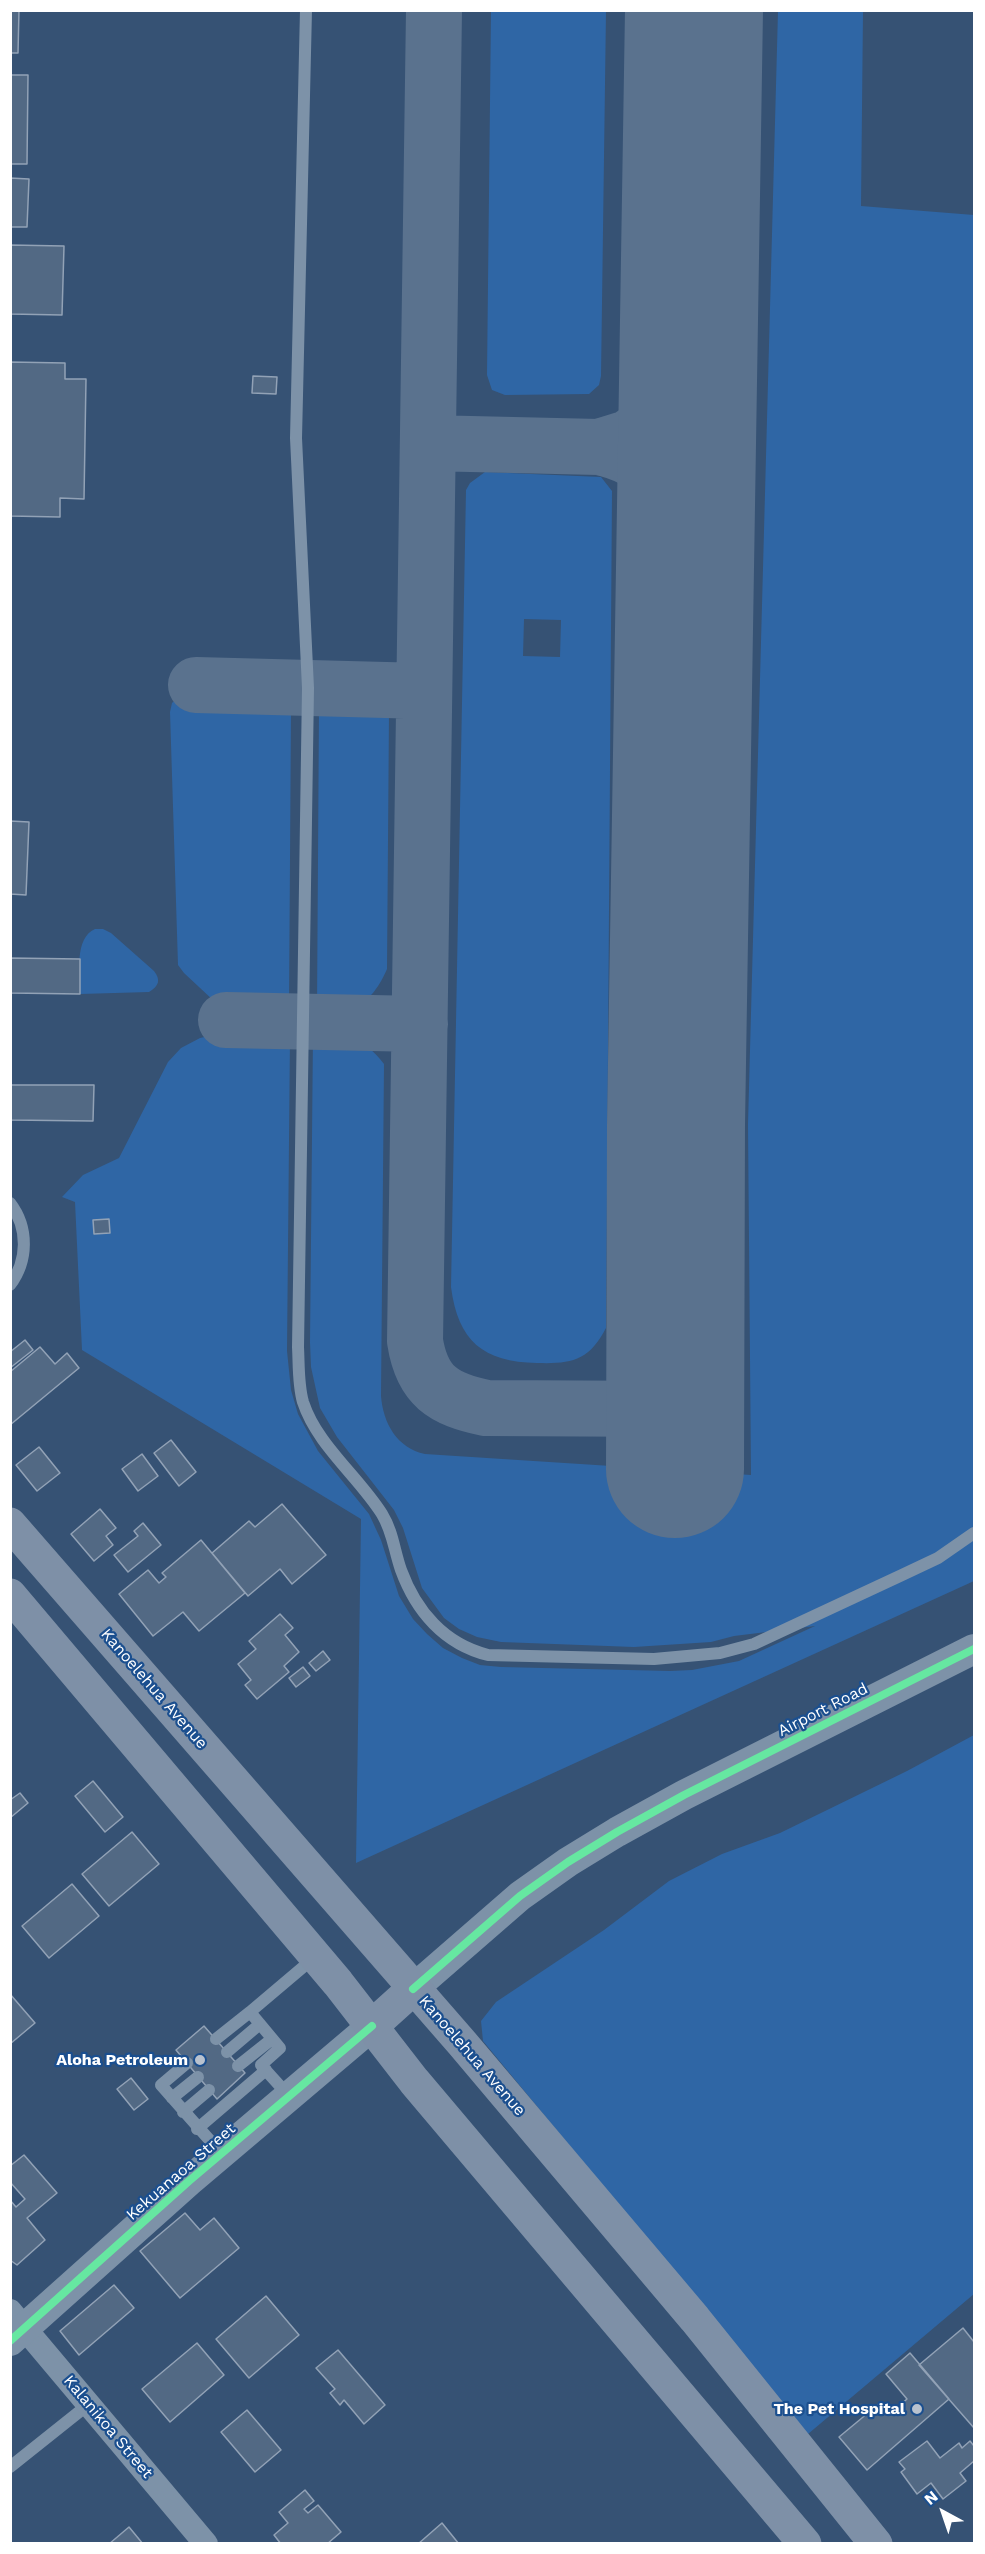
<!DOCTYPE html>
<html>
<head>
<meta charset="utf-8">
<style>
  body { margin:0 }
  #map { position:relative; width:985px; height:2554px; overflow:hidden; background:#365274; font-family:"Work Sans",sans-serif }
  canvas { display:block }
  .frame { position:absolute; inset:0; border:12px solid #fff; pointer-events:none }
  .north { position:absolute; left:913px; top:2482px; width:60px; height:60px; -webkit-text-stroke:4px #1b4f8f; paint-order:stroke; rotate:320deg; font-size:16px; font-weight:700; line-height:24px; text-align:center; color:#fff }
  .north::after { content:''; display:block; margin:auto; width:21px; height:27px; background:#fff; clip-path:polygon(50% 0,100% 100%,50% 72%,0 100%) }
</style>
</head>
<body>
<div id="map">
<canvas width="985" height="2554"></canvas>
<div class="frame"></div>
<div class="north">N</div>
</div>
<script>
const c = document.querySelector('canvas').getContext('2d');
c.lineJoin = 'round';
function fillPath(path, color) {
  c.fillStyle = color;
  c.fill(path, 'evenodd');
}
function strokePath(path, color, width, dash) {
  c.strokeStyle = color;
  c.lineWidth = width;
  c.lineCap = dash ? 'butt' : 'round';
  c.setLineDash(dash || []);
  c.stroke(path);
}
function drawText(font, color, halo, rows, align = 'center') {
  c.font = font + ' "Work Sans",sans-serif';
  c.lineWidth = 4.5;
  c.setLineDash([]);
  c.textBaseline = 'middle';
  c.strokeStyle = halo;
  c.fillStyle = color;
  for (const [text, x, y, turn = 0] of rows) {
    c.save();
    c.translate(x, y);
    c.rotate((+turn || 0) * Math.PI / 180);
    c.textAlign = isNaN(turn) ? turn : align;
    if (halo) c.strokeText(text, 0, 0);
    c.fillText(text, 0, 0);
    c.restore();
  }
}
fillPath(new Path2D(`
  M548 10 606 11 601 376 599 385 589 394 505 395 492 390 487 375 491 11Z
  M778 11H863L861 206 974 215V1581L356 1863 361 1519 82 1350 75 1202 62 1197 83 1175 119 1158 168 1062 181 1048 200 1038 219 1034 290 1037 287 1351 291 1390 298 1414 318 1451 369 1514 381 1540 399 1596 413 1619 427 1634 443 1648 462 1658 480 1665 501 1667 670 1671 692 1670 739 1661 815 1626 734 1636 711 1642 634 1647 501 1642 477 1637 459 1629 444 1618 422 1588 403 1528 394 1510 337 1437 320 1408 311 1367 310 1342 313 1034C345 1035 363 1036 384 1064L381 1396C383 1423 397 1448 425 1454L751 1475 748 1124Z
  M485 472 601 477 612 491 606 1328C589 1361 571 1364 537 1363 483 1362 458 1341 451 1287L466 490 470 483ZM524 619 561 620 560 657 523 656Z
  M177 698 291 711 289 1007 246 1008 214 1001 184 973 178 965 170 712 172 703Z
  M319 707 383 709 389 712 387 969C381 983 369 1004 352 1007 341 1009 328 1007 317 1007Z
  M95 929H103L111 933 154 971C161 980 159 986 149 992L80 994C80 974 74 938 95 929Z
  M974 1735V2294L808 2434 483 2041 481 2021 496 2002 604 1930 669 1881 722 1854 780 1833 907 1771Z`), '#2f66a5');
strokePath(new Path2D(`
  M434 10 415 1341C422 1386 443 1399 486 1408L676 1409
  M428 443 599 447 628 438 654 420 675 391 689 330
  M599 447C658 460 674 493 686 548
  M196 685 424 691
  M226 1020 420 1024`), '#5a728e', 56);
strokePath(new Path2D(`
  M675 1469 676 1125 694 10`), '#5a728e', 138);
const building = new Path2D(`
  M10 10H19L18 53H10Z
  M10 75H28L27 164H10Z
  M10 178 29 179 27 227H10Z
  M10 245 64 246 62 315 10 314Z
  M10 362 65 363V379H86L84 499 60 498V517L10 516Z
  M253 376 277 377 276 394 252 393Z
  M10 821 29 822 26 895 10 894Z
  M10 958 80 959V994L10 993Z
  M10 1085H94L93 1121 10 1120Z
  M109 1219 110 1233 94 1234 93 1220Z
  M25 1340 33 1350 10 1368V1352Z
  M40 1347 55 1364 67 1353 79 1368 10 1425V1372Z
  M171 1440 196 1472 179 1486 154 1453Z
  M39 1447 60 1473 37 1491 16 1465Z
  M142 1454 158 1476 138 1491 122 1469Z
  M282 1504 326 1555 292 1584 280 1569 248 1596 212 1553 249 1521 255 1527Z
  M100 1509 116 1528 106 1536 113 1545 94 1561 71 1534Z
  M143 1523 161 1545 128 1572 114 1555 138 1536 134 1531Z
  M201 1540 245 1593 199 1631 183 1612 153 1636 119 1594 148 1570 159 1583 166 1577 162 1573Z
  M280 1614 293 1628 285 1635 299 1652 284 1666 289 1672 257 1699 245 1685 251 1680 238 1664 256 1649 249 1641Z
  M323 1651 330 1660 316 1671 309 1663Z
  M303 1667 310 1676 296 1687 289 1678Z
  M93 1781 123 1817 105 1832 75 1796Z
  M20 1793 28 1803 10 1818V1800Z
  M132 1832 159 1864 109 1906 82 1874Z
  M72 1884 99 1916 49 1958 22 1926Z
  M10 1994 35 2023 10 2044Z
  M204 2026 245 2073 217 2099 176 2050Z
  M131 2078 148 2099 134 2110 117 2089Z
  M24 2155 57 2193 27 2218 45 2240 17 2265 10 2260V2200L16 2207 25 2199 10 2182V2166Z
  M185 2213 200 2230 214 2218 239 2248 180 2298 140 2251Z
  M114 2285 134 2308 79 2355 60 2331Z
  M266 2296 299 2335 249 2378 216 2339Z
  M963 2328 974 2342V2428L919 2365Z
  M197 2343 224 2375 170 2422 142 2389Z
  M338 2350 385 2405 364 2424 344 2400 340 2405 330 2393 335 2389 316 2368Z
  M910 2353 949 2399 867 2470 839 2437 880 2403 890 2414 907 2399 886 2374Z
  M247 2410 281 2450 255 2472 221 2432Z
  M927 2441 940 2458 959 2443 962 2448 970 2441 974 2446V2461L960 2473 966 2481 943 2499 931 2483 917 2494 901 2472 905 2469 899 2462Z
  M305 2490 314 2501 304 2509 308 2513 318 2505 341 2532 327 2544H281L274 2535 288 2523 279 2512Z
  M442 2523 459 2544H418Z
  M129 2527 143 2544H109Z`);
fillPath(building, '#526984');
strokePath(building, '#92a2b6', 1.5);
strokePath(new Path2D(`
  M306 10 296 438 308 688 298 1347C299 1365 298 1385 303 1402 317 1445 358 1476 382 1514 393 1532 394 1550 401 1570 416 1611 444 1644 488 1655L654 1659 720 1653 754 1644 902 1575 938 1558 974 1533
  M10 1203C29 1228 28 1261 10 1285
  M216 2039 250 2012
  M227 2052 260 2024
  M187 2063 161 2085 221 2153
  M238 2066 272 2039
  M289 2096 261 2065 280 2048 250 2012 315 1957
  M172 2098 198 2077
  M183 2112 209 2090
  M197 2129 266 2070
  M10 2467 89 2404`), '#7d92a8', 12);
strokePath(new Path2D(`
  M10 2311 206 2544`), '#7d92a8', 24);
strokePath(new Path2D(`
  M413 1989 520 1896 568 1862 617 1832 684 1795 974 1649
  M10 2341 189 2181 372 2026`), '#7d92a8', 30);
strokePath(new Path2D(`
  M10 1524 462 2043 695 2319 876 2544
  M10 1595 338 1983 414 2081 805 2544
  M372 2026 413 1989`), '#7e90a7', 33);
strokePath(new Path2D(`
  M413 1989 520 1896 568 1862 617 1832 684 1795 974 1649
  M10 2341 189 2181 372 2026`), '#66e7a1', 8);
for (const [x, y, r, color] of [
  [200,2060,6,"#b9c2ce"],
  [917,2409,6,"#b9c2ce"]
]) {
  const dot = new Path2D();
  dot.arc(x, y, r, 0, 2 * Math.PI);
  c.fillStyle = color;
  c.fill(dot);
  strokePath(dot, '#1b4f8f', 2);
}
drawText('16px', '#fff', '#1b4f8f', [
  ["Kanoelehua Avenue",154,1689,49],
  ["Airport Road",823,1710,-27],
  ["Kanoelehua Avenue",472,2056,49],
  ["Kekuanaoa Street",181,2172,-41],
  ["Kalanikoa Street",108,2427,50]
]);
drawText('bold 16px', '#fff', '#1b4f8f', [
  ["Aloha Petroleum",188,2060],
  ["The Pet Hospital",905,2409]
], 'right');
</script>
</body>
</html>
